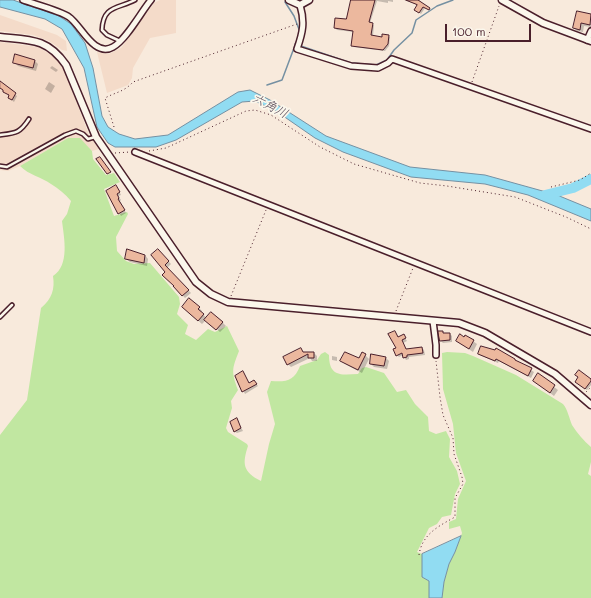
<!DOCTYPE html>
<html>
<head>
<meta charset="utf-8">
<style>
  body { margin:0 }
  #map { position:relative; width:591px; height:598px; overflow:hidden; background:#f8eadc; font-family:Mali,sans-serif }
  canvas { display:block }
  .scale { position:absolute; left:445px; top:24px; width:86px; height:18px; box-sizing:border-box; border:2px solid #4a1f2b; border-top:0; padding-left:5px; font-size:12px; line-height:14px; white-space:nowrap; color:#4a1f2b; -webkit-text-stroke:3px #fbf7ec; paint-order:stroke }
</style>
</head>
<body>
<div id="map">
<canvas width="591" height="598"></canvas>
<div class="scale">100 m</div>
</div>
<script>
const c = document.querySelector('canvas').getContext('2d');
c.lineJoin = 'round';
function fillPath(path, color) {
  c.fillStyle = color;
  c.fill(path, 'evenodd');
}
function strokePath(path, color, width, dash) {
  c.strokeStyle = color;
  c.lineWidth = width;
  c.lineCap = dash ? 'butt' : 'round';
  c.setLineDash(dash || []);
  c.stroke(path);
}
function drawText(font, color, halo, rows, align = 'center') {
  c.font = font + ' Mali,"Klee One",sans-serif';
  c.lineWidth = 3.5;
  c.setLineDash([]);
  c.textBaseline = 'middle';
  c.strokeStyle = halo;
  c.fillStyle = color;
  for (const [text, x, y, turn = 0] of rows) {
    c.save();
    c.translate(x, y);
    c.rotate((+turn || 0) * Math.PI / 180);
    c.textAlign = isNaN(turn) ? turn : align;
    if (halo) c.strokeText(text, 0, 0);
    c.fillText(text, 0, 0);
    c.restore();
  }
}
fillPath(new Path2D(`
  M160 0H176V33L150 38 133 68 132 78 128 85 107 93 97 52 109 54 121 48 154 3Z
  M0 15 57 35 66 41 67 51 62 50 49 41 33 35 0 31Z
  M0 42 38 47 55 57 63 66 89 135 99 149 92 151 80 139 68 138 20 166 8 171 0 170Z`), '#f4dbc9');
fillPath(new Path2D(`
  M68 138H80L92 151 93 159 106 175 114 173 120 182 104 189 114 216 127 212 128 214 116 237 117 251 126 261 134 264 150 263 179 297 180 304 177 314 188 325 185 334 196 340 208 329 215 332 227 326 239 351C232 369 231 371 238 390L231 401 232 408 226 428 228 432 247 444 248 446C242 464 243 472 261 481L269 444 275 424 267 392 271 381C287 382 294 381 300 366L317 360 321 354 325 352 329 355C329 377 341 375 358 374L362 368 366 367 384 373 397 392 406 390 415 404 428 417 429 431 436 434 446 431 450 439 449 457 457 471 460 484 455 494 451 515 442 517 437 524 429 528 417 552 422 554V577L429 581 430 586 429 598H0V435L27 400 41 308C52 299 55 289 53 276 70 265 64 238 62 221L67 214 71 201C65 194 59 189 51 184 41 177 29 175 20 166Z
  M447 352 465 353 473 356 516 375 563 404C568 410 569 418 572 425 577 433 584 441 591 447V462L588 474 591 476V598H442L444 582 449 564 455 552 462 533 460 526 449 529V522L456 519 458 499 466 481 456 453 453 424 443 389 442 353Z`), '#c1e7a1');
const water = new Path2D(`
  M0 0H13L59 16 71 24 85 43 93 68 102 116 108 127 119 134 135 139 168 135 238 92 250 90 270 100 326 136 410 167 485 175 557 195 591 209V221L528 195 485 184 411 177 343 152 315 138 276 111 255 101 242 102 176 140 156 147H115L108 143 97 127 84 68 62 29 45 19 0 7Z
  M461 536 455 552 449 564 444 582 442 598H429V581L422 577V554Z`);
fillPath(water, '#91dcf2');
strokePath(water, '#7590a2', 1);
fillPath(new Path2D(`
  M352 0H393V2L388 1V3L377 1 370 23 374 25 373 36 383 38 388 36 390 37 389 46 385 51 354 47 352 45 354 32 337 30 335 28 347 21Z
  M404 0H420L419 2 431 10 425 8 421 14 417 11 418 5Z
  M577 12 591 15V27L584 26 583 32 577 31 574 28Z
  M35 61 38 64 36 71 18 66 14 62Z
  M52 66 58 70 56 72 50 68Z
  M0 82 17 96 14 102 9 98 10 96 0 87Z
  M49 82 55 86 51 93 45 89Z
  M118 189 121 195 118 196 121 200 120 201 126 213 121 216 107 191Z
  M161 253 171 264 167 268 191 293 185 298 174 286 167 272Z
  M145 255 148 259 147 266 130 262 126 259Z
  M199 308 202 311 201 313 207 318 222 322 226 326 220 332 206 320 202 324 186 310Z
  M395 332 399 338H405L407 341 403 343 407 350 422 348 424 350 425 355 409 357V359L406 360 403 355 399 357 397 355V348Z
  M443 332 444 334H450L452 336V342L443 343 440 340Z
  M466 336 477 344 473 352 457 341 465 338Z
  M301 350 304 353H314L317 356V361H312L310 358 291 367 288 364Z
  M479 354 515 360 534 372 531 378 499 361 498 363 482 356Z
  M365 355 369 359 362 373 345 364 341 361 359 360Z
  M332 356 337 357V361L332 360Z
  M385 357 389 361 387 369 374 367 371 364Z
  M243 372 249 383 254 381 258 386 245 394 236 376Z
  M539 375 558 390 554 396 534 381Z
  M579 378 591 380V385L587 390 578 384Z
  M237 420 243 431 237 433 234 431Z`), '#0003');
strokePath(new Path2D(`
  M295 44 351 63 376 65 387 60 394 50 412 33 416 20 437 6 453 0
  M267 85 282 80 300 32 294 16 285 2`), '#7590a2', 1.5);
strokePath(new Path2D(`
  M545 195 573 188 591 179`), '#91dcf2', 10);
const building = new Path2D(`
  M351 0H375L369 22 373 23 371 35 382 37V34L389 35 388 44 383 50 351 46 353 31 334 28 335 18 346 19Z
  M406 0H418L430 8 429 10 423 7 419 13 414 10 417 5Z
  M577 11 591 14 590 25 581 23 580 30 573 28Z
  M15 54 35 60 33 68 13 63Z
  M0 81 16 93 12 100 8 98 9 95 3 92V90L0 88Z
  M100 157 111 172 107 174 96 159Z
  M116 185 120 192 117 194 119 198 118 199 125 210 118 214 106 191Z
  M127 249 145 255 144 263 125 259Z
  M158 249 169 261 165 265 189 290 182 296 173 286H174L162 275 165 272 151 255Z
  M189 298 200 307 198 309 204 314 198 321 182 307Z
  M211 312 223 322 216 330 204 320Z
  M395 331 398 337 404 334 406 338 402 340 406 349 422 347 423 353 407 355V357L403 358 402 353 396 356 393 349 396 348 388 334Z
  M438 331H443V333H450V340L440 341Z
  M460 334 464 337 465 335 474 340 469 349 456 341Z
  M481 346 495 350 496 348 515 359V360L532 368 528 376 496 359 495 361 478 354Z
  M301 348 303 352H314V358H308V354L287 365 283 357Z
  M345 352 359 358 362 352 366 354 358 370 340 361Z
  M371 354 386 357 384 366 370 364Z
  M579 370 591 379V381L585 389 575 382 578 377 575 375Z
  M243 371 249 383 254 380 257 384 242 392 235 376Z
  M538 373 555 385 550 393 533 381Z
  M237 418 241 428 234 432 230 422Z`);
fillPath(building, '#ecb89e');
strokePath(building, '#4a1f2b', 1);
const service = new Path2D(`
  M120 41 107 35 102 30C103 5 118 9 135 0
  M0 135C16 133 20 133 29 119
  M0 166 7 167 65 135 76 131 83 134 88 139 95 137
  M0 317 12 305`);
const minor = new Path2D(`
  M23 0C34 4 61 11 69 17 81 25 94 58 113 47 126 40 141 12 151 0
  M300 5C305 22 303 32 297 49L351 66 378 68 388 63 392 59 591 129
  M587 40 591 31
  M135 152C287 211 439 273 591 332
  M433 321 436 345V355`);
const tertiary = new Path2D(`
  M289 0 300 5 309 0
  M502 0 543 23 591 41
  M0 37C30 40 47 38 66 65L96 137 196 282 211 294 228 302 459 323 485 333 555 374 591 405`);
strokePath(service, '#4a1f2b', 5.5);
strokePath(minor, '#4a1f2b', 8);
strokePath(tertiary, '#4a1f2b', 9);
strokePath(new Path2D(`
  M472 82 499 6
  M114 127 105 98C116 92 124 92 133 82L297 24
  M149 151 166 148 246 111 255 110 271 115 320 147 354 164 420 183 447 186 515 197 566 217 591 229
  M115 153 130 152
  M551 187 580 180 591 173
  M231 296 266 210
  M396 311 413 268
  M586 392 591 387
  M419 555C422 534 439 526 455 517V498L463 484 462 477 454 454 453 438 443 415 440 397 436 361`), '#4a1f2b', 1, [1, 3]);
strokePath(service, '#fbf7ec', 2.5);
strokePath(minor, '#fbf7ec', 5);
strokePath(tertiary, '#fbf7ec', 6);
drawText('italic 13px', '#5c4e5d', '#fbf7ec', [
  ["六角川",270,106,28]
]);
</script>
</body>
</html>
